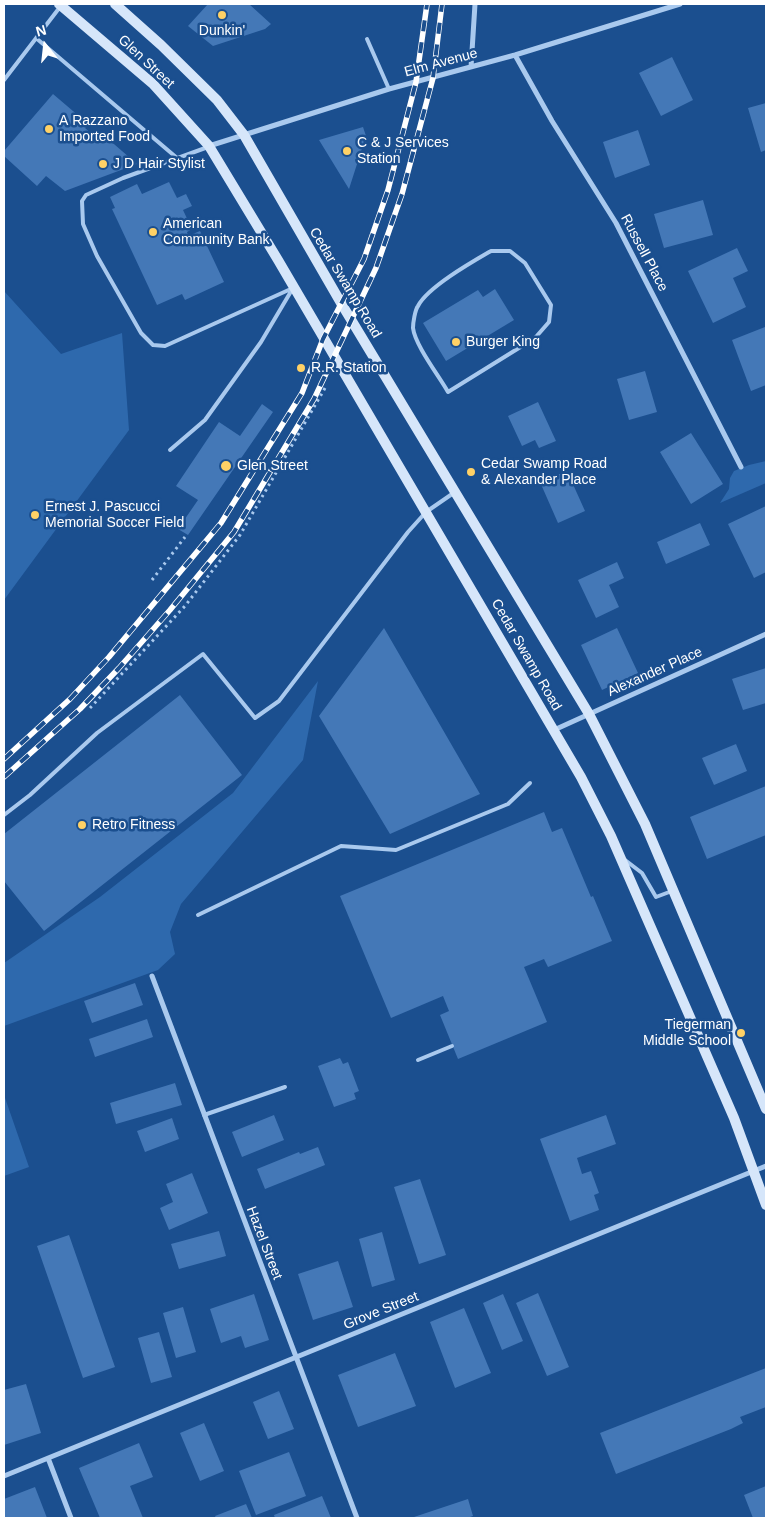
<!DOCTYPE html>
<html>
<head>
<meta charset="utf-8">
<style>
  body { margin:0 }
  #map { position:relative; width:770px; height:1522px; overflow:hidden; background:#1b4f8f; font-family:Arial,sans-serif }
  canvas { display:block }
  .frame { position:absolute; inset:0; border:5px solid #fff; pointer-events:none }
  .north { position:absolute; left:20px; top:20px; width:50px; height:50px; -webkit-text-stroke:4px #1b4f8f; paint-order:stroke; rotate:344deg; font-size:14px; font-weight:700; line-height:20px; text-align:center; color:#fff }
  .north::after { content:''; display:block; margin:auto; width:18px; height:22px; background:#fff; clip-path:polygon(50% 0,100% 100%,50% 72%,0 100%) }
</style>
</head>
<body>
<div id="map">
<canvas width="770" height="1522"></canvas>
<div class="frame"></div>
<div class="north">N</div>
</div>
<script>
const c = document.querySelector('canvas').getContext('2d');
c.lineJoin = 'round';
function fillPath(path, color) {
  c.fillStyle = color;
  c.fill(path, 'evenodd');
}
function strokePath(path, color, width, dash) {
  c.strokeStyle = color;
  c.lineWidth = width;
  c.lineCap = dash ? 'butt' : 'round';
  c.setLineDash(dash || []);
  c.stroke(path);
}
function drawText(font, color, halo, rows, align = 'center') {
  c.font = font + ' Arial,sans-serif';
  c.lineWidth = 5;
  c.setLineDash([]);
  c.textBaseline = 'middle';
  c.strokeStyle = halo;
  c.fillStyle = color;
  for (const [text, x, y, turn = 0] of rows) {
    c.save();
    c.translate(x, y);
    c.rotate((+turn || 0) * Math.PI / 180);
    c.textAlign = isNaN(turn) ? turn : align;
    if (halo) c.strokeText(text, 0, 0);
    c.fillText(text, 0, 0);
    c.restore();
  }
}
fillPath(new Path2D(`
  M4 291 61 354 122 333 129 430 4 600Z
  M766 461V483L720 503 729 489 730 478 734 471 749 465Z
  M318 681 303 760 181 904 170 932 175 954 158 970 4 1026V963L100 897 233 793Z
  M4 1095 29 1167 4 1176Z`), '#2e69ad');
fillPath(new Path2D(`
  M208 4H249L271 24 265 29 213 46 188 26Z
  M672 57 693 100 661 116 639 73Z
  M53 94 80 117 82 115 90 123 85 128 102 143 107 138 137 164 65 191 46 176 37 186 4 156V151Z
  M766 103V150L761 152 748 108Z
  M363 127 366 136 349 189 319 140Z
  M638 130 650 165 615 178 603 142Z
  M169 182 177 198 186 194 192 206 183 210 192 229 187 232 188 236 200 231 224 282 185 300 182 294 157 305 112 209 115 208 110 197 137 184 142 194Z
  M703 200 713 235 664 248 654 214Z
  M737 248 748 271 733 278 746 307 713 323 688 271Z
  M495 289 514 320 446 361 423 323 478 290 483 297Z
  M765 327 766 332V385L751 391 732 340Z
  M645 371 657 412 629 420 617 379Z
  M538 402 556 441 539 448 535 440 522 446 508 416Z
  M262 404 273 412 188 535 178 529 198 500 176 486 219 422 240 436Z
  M691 433 723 484 691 504 660 452Z
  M567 471 585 511 558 523 540 482Z
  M766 506V572L754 578 728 524Z
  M700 523 710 545 666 564 657 542Z
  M617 562 624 578 609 585 619 607 596 618 578 580Z
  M384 628 480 794 390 834 319 716Z
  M617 628 638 673 602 690 581 645Z
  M766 668V703L743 710 732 679Z
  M180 695 242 775 44 931 4 881V834Z
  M736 744 747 771 714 785 702 758Z
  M766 786V835L707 859 690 817Z
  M544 812 552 832 562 828 591 897 593 896 612 941 548 967 544 959 524 967 547 1022 458 1059 440 1015 449 1011 443 996 391 1018 340 896Z
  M135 983 143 1005 92 1023 84 1001Z
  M147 1019 153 1037 95 1057 89 1039Z
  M340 1058 343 1064 348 1062 359 1091 354 1093 356 1099 334 1107 318 1066Z
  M175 1083 182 1105 116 1124 110 1103Z
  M274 1115 284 1140 242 1157 232 1132Z
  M606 1115 616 1144 577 1158 582 1174 591 1171 599 1193 594 1195 599 1210 570 1221 540 1139Z
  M172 1118 179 1139 145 1152 137 1131Z
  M318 1147 325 1165 265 1189 257 1169 299 1152 300 1154Z
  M192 1173 208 1213 169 1230 160 1208 173 1202 166 1184Z
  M420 1179 446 1255 419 1264 394 1187Z
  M219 1231 226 1256 179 1269 171 1244Z
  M382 1232 395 1280 372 1287 359 1239Z
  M69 1235 115 1367 83 1378 37 1246Z
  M338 1261 353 1307 313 1320 298 1274Z
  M538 1293 569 1367 547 1376 516 1303Z
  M254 1294 269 1340 245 1348 241 1336 221 1343 210 1309Z
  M503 1294 523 1341 502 1350 483 1303Z
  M183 1307 196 1352 176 1358 163 1313Z
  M464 1308 491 1373 455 1388 430 1322Z
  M159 1332 172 1377 151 1383 138 1338Z
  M395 1353 416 1406 358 1427 338 1375Z
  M766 1368V1407L740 1417 743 1423 731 1429 616 1474 600 1433Z
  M26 1384 41 1433 4 1445V1390Z
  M279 1391 294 1429 268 1439 253 1402Z
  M204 1423 224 1471 200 1481 180 1433Z
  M139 1443 153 1477 130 1486 143 1518H100L79 1468Z
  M289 1452 306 1496 256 1515 239 1471Z
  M766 1486V1518H753L744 1495Z
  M35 1487 47 1518H4V1499Z
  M322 1496 331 1518H275L274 1515Z
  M468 1499 473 1516 467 1518H411Z
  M246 1504 252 1518H216L215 1516Z`), '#4478b7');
strokePath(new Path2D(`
  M152 580 185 537
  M90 708 185 606 240 535 325 388`), '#a9c9ee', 3, [2.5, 4]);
strokePath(new Path2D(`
  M36 38 177 158
  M367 39 389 89
  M4 80 60 7
  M208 147 123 178 86 195 82 201 83 224 97 256 141 333 153 345 165 346 293 288
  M491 251H510L525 263 551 305 549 322 535 338 448 392C439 376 415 345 413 328 413 323 415 310 418 306 428 287 472 262 491 251Z
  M170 450 205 420 261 342 293 288
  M4 815 30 795 97 733 203 654 255 718 279 701 408 532 426 512 455 492
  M625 860 642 873 656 897 672 891
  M198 915 341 846 396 850 508 804 530 783
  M418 1060 452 1046
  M204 1115 285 1087`), '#a9c9ee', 4);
strokePath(new Path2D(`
  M515 55 552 121 616 223 741 467
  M471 67 475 4
  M209 146 389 89 515 55 680 4
  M554 730 766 634
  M152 976 357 1518
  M48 1458 71 1518
  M4 1476 766 1166`), '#a9c9ee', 5);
strokePath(new Path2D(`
  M59 4 153 84 209 146 278 260 581 777 611 836 734 1118 766 1205
  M115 4 161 45 217 100 244 135 341 303 589 714 645 824 766 1109`), '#d6e6fa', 10);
const rail = new Path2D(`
  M4 759 70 699 109 657 221 523 302 393 323 339 364 259 388 190 416 82 427 4
  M4 777 80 709 119 668 170 610 234 532 314 399 376 268 402 194 433 78 442 4`);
strokePath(rail, '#fff', 5.5);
strokePath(rail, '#1b4f8f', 4, [11]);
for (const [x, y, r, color] of [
  [222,15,5,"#ffd166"],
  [49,129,5,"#ffd166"],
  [347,151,5,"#ffd166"],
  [103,164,5,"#ffd166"],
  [153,232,5,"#ffd166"],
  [456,342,5,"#ffd166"],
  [301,368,5,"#ffd166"],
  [226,466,6,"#ffd166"],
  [471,472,5,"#ffd166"],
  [35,515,5,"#ffd166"],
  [82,825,5,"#ffd166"],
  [741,1033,5,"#ffd166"]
]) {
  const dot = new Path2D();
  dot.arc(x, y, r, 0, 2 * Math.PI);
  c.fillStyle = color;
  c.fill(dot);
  strokePath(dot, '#1b4f8f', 2);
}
drawText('14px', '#fff', '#1b4f8f', [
  ["Dunkin'",222,31,"center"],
  ["A Razzano",59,121],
  ["Imported Food",59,137],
  ["C & J Services",357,143],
  ["Station",357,159],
  ["J D Hair Stylist",113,164],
  ["American",163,224],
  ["Community Bank",163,240],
  ["Burger King",466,342],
  ["R.R. Station",311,368],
  ["Cedar Swamp Road",481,464],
  ["& Alexander Place",481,480],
  ["Glen Street",237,466],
  ["Ernest J. Pascucci",45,507],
  ["Memorial Soccer Field",45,523],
  ["Retro Fitness",92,825],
  ["Tiegerman",731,1025,"right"],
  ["Middle School",731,1041,"right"]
], 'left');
drawText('14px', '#fff', '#1b4f8f', [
  ["Glen Street",146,62,43],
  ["Elm Avenue",441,63,-15],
  ["Russell Place",644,253,62],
  ["Cedar Swamp Road",345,283,59],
  ["Cedar Swamp Road",526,655,60],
  ["Alexander Place",655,672,-24],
  ["Hazel Street",264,1243,69],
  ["Grove Street",381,1311,-22]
]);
</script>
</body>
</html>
